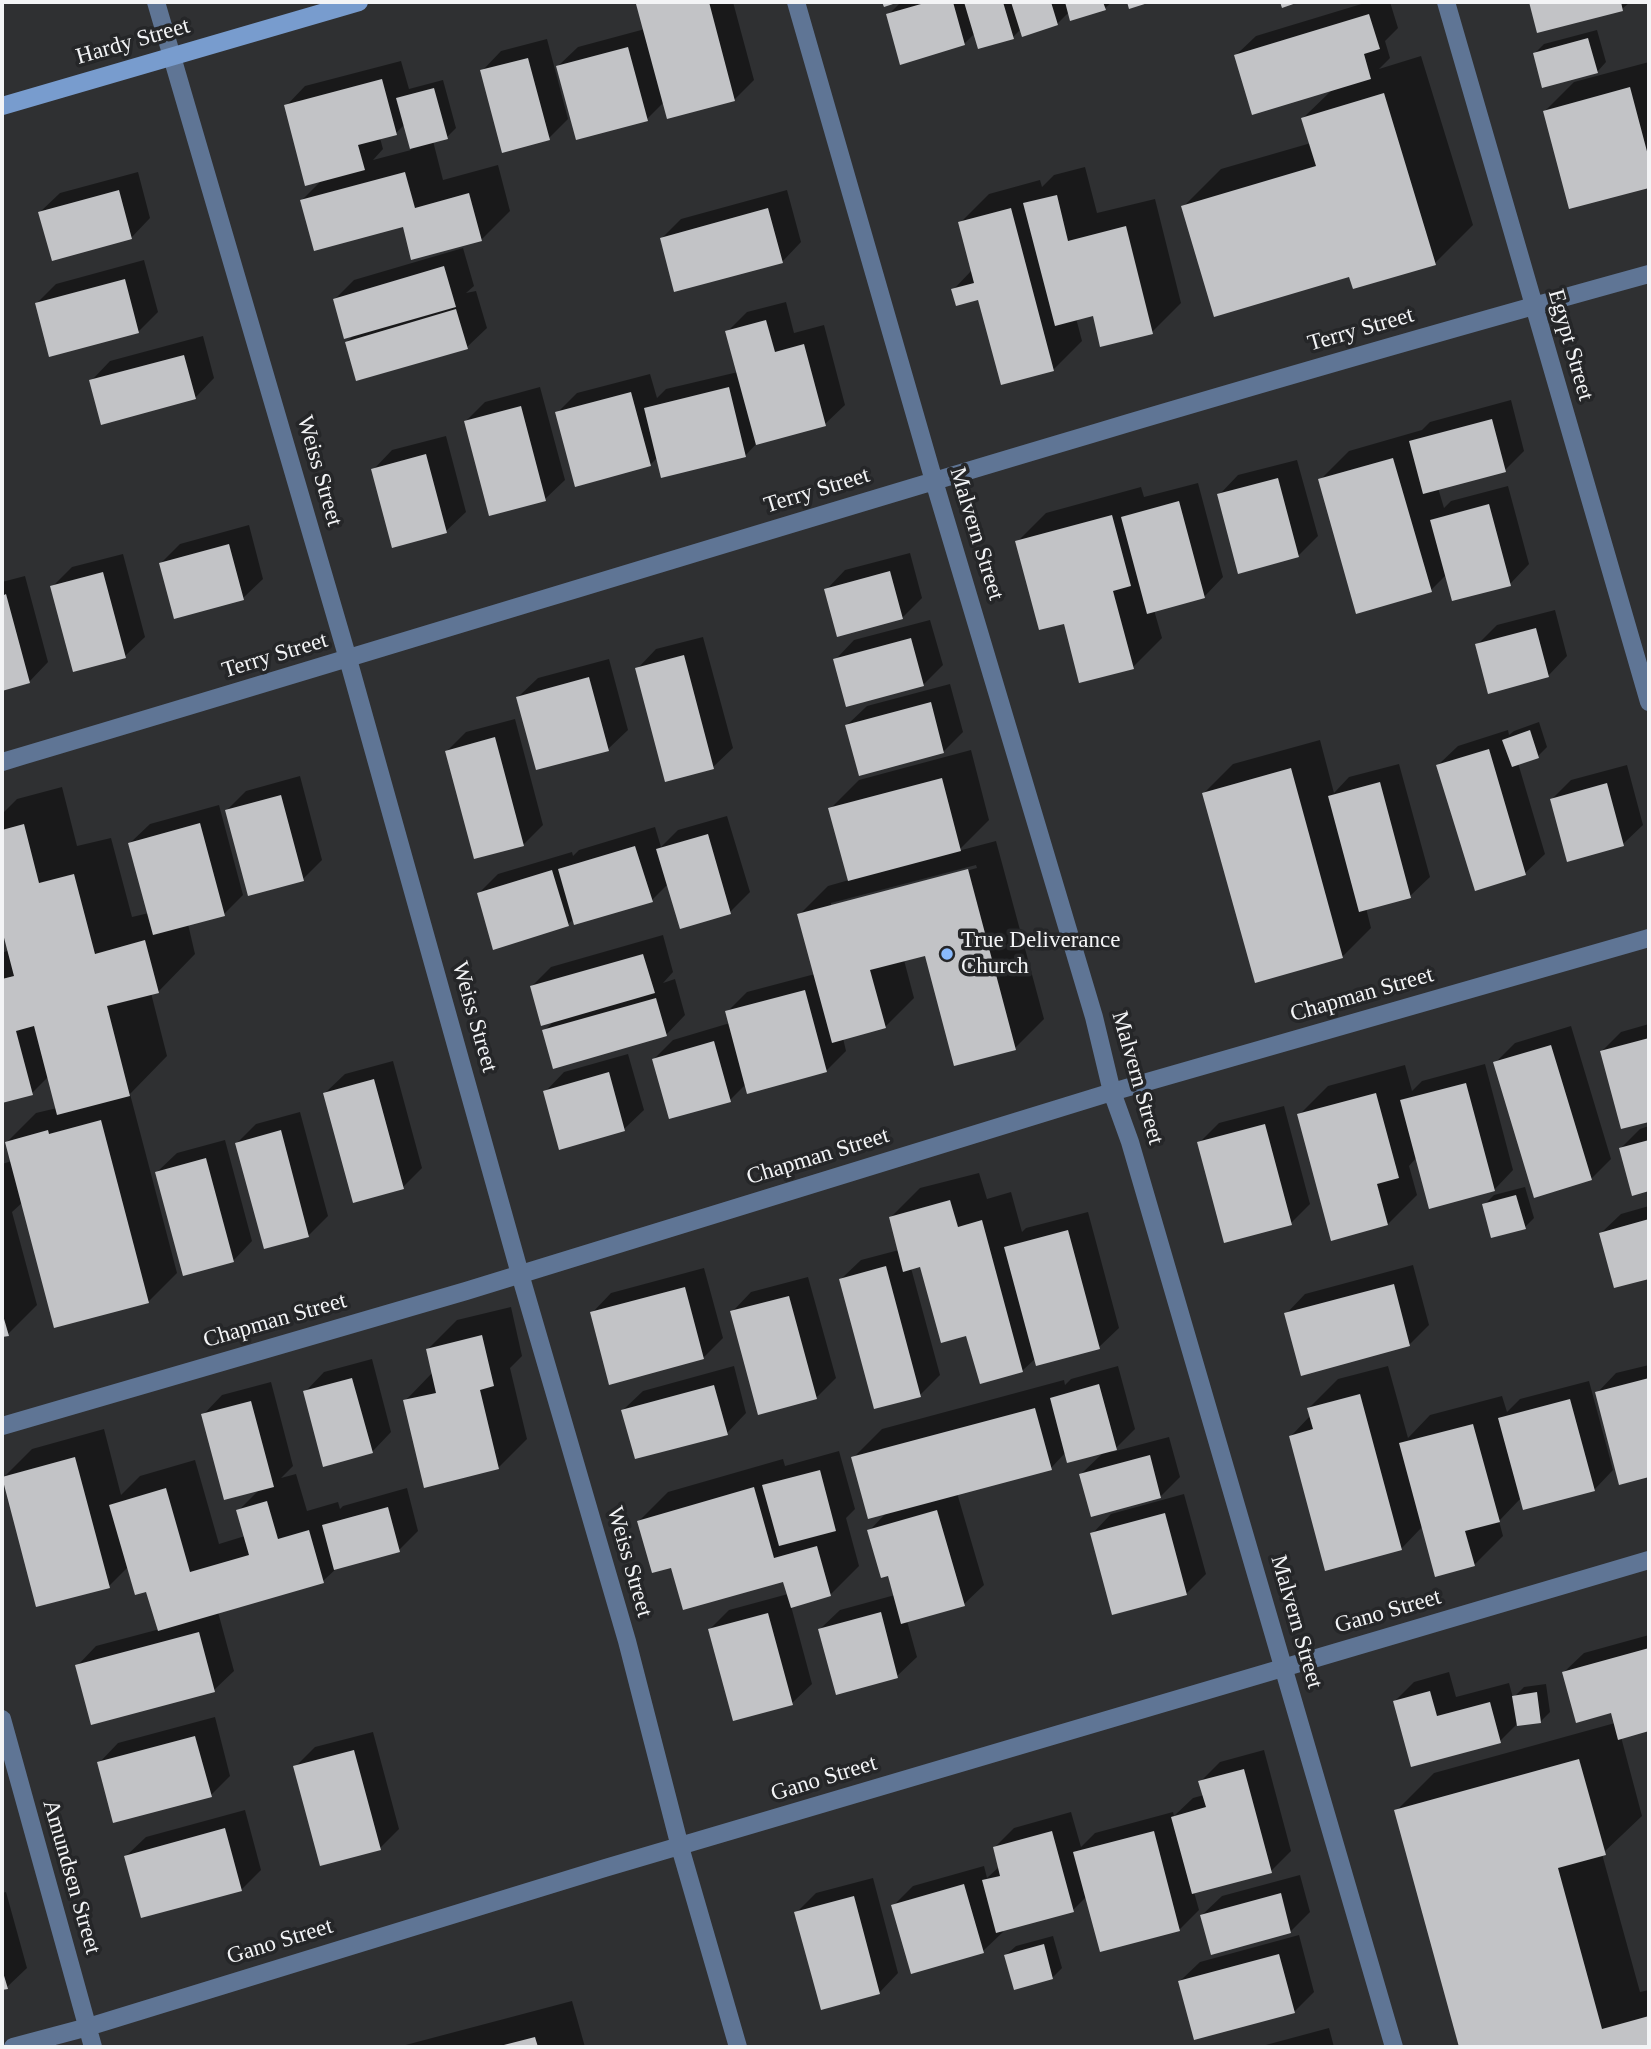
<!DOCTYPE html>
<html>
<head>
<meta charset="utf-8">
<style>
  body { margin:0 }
  #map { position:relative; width:1651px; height:2049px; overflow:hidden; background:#2f3032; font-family:"Times New Roman",serif }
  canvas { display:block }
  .frame { position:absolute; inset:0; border:4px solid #f3f4f6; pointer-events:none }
</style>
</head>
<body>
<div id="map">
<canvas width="1651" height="2049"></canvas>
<div class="frame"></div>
</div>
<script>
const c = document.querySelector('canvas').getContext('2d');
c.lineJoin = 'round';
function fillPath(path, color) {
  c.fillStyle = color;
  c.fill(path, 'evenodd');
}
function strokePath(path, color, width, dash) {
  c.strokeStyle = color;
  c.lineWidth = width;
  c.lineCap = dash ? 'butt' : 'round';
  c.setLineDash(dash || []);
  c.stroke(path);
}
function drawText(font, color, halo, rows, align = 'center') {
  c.font = font + ' "Times New Roman",serif';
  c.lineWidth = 7;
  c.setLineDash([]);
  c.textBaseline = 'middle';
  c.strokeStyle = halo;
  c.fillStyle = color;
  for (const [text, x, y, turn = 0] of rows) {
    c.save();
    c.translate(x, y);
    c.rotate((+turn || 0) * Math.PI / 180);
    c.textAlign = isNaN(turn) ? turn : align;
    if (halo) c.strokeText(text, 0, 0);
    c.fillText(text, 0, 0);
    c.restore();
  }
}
fillPath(new Path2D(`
  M640 2H733L754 80 735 99 664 102 647 119 558 66 578 47 645 29 638 4Z
  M901 2H1112L1105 8 1069 12 1057 24 1021 29 1013 37 975 33 964 44 888 15Z
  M1368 2H1390L1398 28 1385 41 1390 58 1379 69 1421 56 1473 225 1435 263 1350 274 1183 207 1221 169 1311 143 1303 118 1333 89 1236 55 1256 36Z
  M1531 2H1630L1622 9 1538 31Z
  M1597 30 1606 62 1597 72 1534 54 1544 44Z
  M547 39 568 119 549 138 482 71 501 51Z
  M401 61 409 89 443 80 456 128 447 137 433 141 443 180 498 165 510 211 481 240 404 225 302 200 322 180 286 106 305 86ZM405 124 411 150 373 160 383 149 380 138 396 133Z
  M1649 62V186L1570 207 1545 111 1574 82Z
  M1085 167 1097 213 1155 199 1181 303 1152 332 1094 314 1076 318 1082 341 1053 370 979 298 953 290 972 270 960 223 989 194 1040 180 1042 187 1054 175Z
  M138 172 150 218 131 238 40 212 60 193Z
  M787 190 801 242 782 262 662 238 681 219Z
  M463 248 474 286 466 293 476 291 487 328 467 347 347 342 355 334 335 299 354 280Z
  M144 260 158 312 139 331 37 303 56 284Z
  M786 302 794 333 824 325 845 405 825 424 758 442 745 456 658 457 650 465 557 413 577 393 650 374 657 398 666 389 738 372 727 332 747 312Z
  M203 336 214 378 195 398 91 381 110 361Z
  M540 387 565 480 545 499 465 422 485 402Z
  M1511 400 1524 451 1505 470 1438 488 1444 508 1451 501 1508 486 1529 564 1510 584 1446 575 1431 590 1320 480 1349 451 1422 430 1430 422Z
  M446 436 466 512 446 531 373 470 392 450Z
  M1297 460 1318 536 1298 556 1219 495 1238 475Z
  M1198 483 1223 577 1204 597 1154 610 1162 638 1133 667 1065 622 1017 542 1046 513 1141 487 1144 497Z
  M249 525 263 579 243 598 161 563 180 544Z
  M910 553 922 598 902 618 826 590 845 570Z
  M123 554 145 637 125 656 52 587 72 567Z
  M25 576 48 662 29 682 2 689V582Z
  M1555 610 1567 656 1548 676 1477 645 1497 625Z
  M930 620 943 665 923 685 835 660 854 640Z
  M703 637 733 748 713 767 637 669 656 649Z
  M609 659 628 730 608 749 518 697 538 678Z
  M950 684 963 732 943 752 847 725 867 706Z
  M515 719 543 825 524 844 475 857 447 751 466 732Z
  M1539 722 1547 747 1538 756 1518 763 1545 854 1525 873 1438 765 1458 746 1508 730 1509 735 1514 731Z
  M1320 740 1334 793 1349 777 1399 764 1430 877 1410 896 1366 908 1371 928 1342 957 1204 793 1233 764Z
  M971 750 989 820 958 851 996 841 1044 1019 1015 1048 926 954 904 960 914 998 885 1027 843 1038 846 1051 826 1071 746 1084 730 1100 654 1059 673 1040 730 1023 727 1012 747 992 815 974 799 915 828 886 849 880 830 809 859 780ZM976 865 977 868 831 907V903Z
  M1627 765 1643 825 1623 844 1552 799 1571 780Z
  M300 776 322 860 303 879 227 810 246 791Z
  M62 787 77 846 111 838 132 917 149 913 130 843 150 824 219 805 243 895 224 914 188 924 195 954 158 992 151 993 167 1056 130 1094 177 1273 148 1302 23 1202 12 1212 37 1305 8 1334 2 1336V1164L12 1161 7 1142 36 1113 57 1108 49 1076 32 1093 2 1101V953L9 950 2 923V814L17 799Z
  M727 816 750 892 730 912 668 884 652 900 574 919 568 924 479 893 498 874 572 852 573 856 579 850 655 827 661 847 678 830Z
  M663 935 673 972 663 983 675 979 685 1015 666 1035 544 1031 555 1020 532 986 551 967Z
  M1649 1024V1120L1622 1127 1602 1051 1621 1032Z
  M1571 1026 1611 1159 1591 1179 1495 1063 1515 1043Z
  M628 1054 644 1110 624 1129 545 1092 564 1072Z
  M393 1061 422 1168 403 1187 325 1093 345 1074Z
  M1485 1064 1513 1170 1494 1190 1417 1157 1409 1166 1417 1195 1388 1224 1299 1115 1328 1086 1405 1065 1412 1091 1422 1081Z
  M1284 1106 1310 1204 1291 1223 1199 1143 1219 1123Z
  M300 1112 328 1216 308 1236 237 1143 256 1124Z
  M1649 1126V1189L1633 1193 1621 1148 1640 1129Z
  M225 1140 252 1241 233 1261 157 1172 177 1153Z
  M979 1173 987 1199 1011 1192 1022 1232 1026 1228 1088 1212 1119 1328 1099 1347 1036 1358 1022 1371 967 1334 922 1265 911 1268 940 1375 920 1395 841 1279 861 1260 899 1250 891 1217 920 1188Z
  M1525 1187 1534 1218 1525 1227 1484 1205 1494 1195Z
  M1649 1206V1277L1616 1286 1601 1233 1621 1214Z
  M1413 1265 1429 1325 1409 1345 1286 1314 1305 1294Z
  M704 1268 723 1338 703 1358 592 1313 611 1293Z
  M808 1277 836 1378 816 1398 732 1312 751 1292Z
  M511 1307 522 1356 510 1368 527 1439 498 1468 405 1401 433 1372 428 1349 457 1320Z
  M372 1359 391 1432 372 1452 305 1392 324 1372Z
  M1649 1365V1475L1621 1482 1597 1393 1616 1373Z
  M734 1366 746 1413 727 1433 623 1410 643 1391Z
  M1118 1366 1135 1429 1112 1452 1169 1437 1180 1477 1160 1497 1081 1474 1104 1452H1066L1051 1468 957 1493 984 1585 964 1604 907 1621 917 1657 897 1676 820 1629 840 1610 895 1595 889 1574 869 1531 888 1511 853 1458 882 1429 1064 1380 1065 1385 1071 1379Z
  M1388 1366 1408 1438 1430 1415 1502 1396 1507 1412 1520 1399 1589 1381 1613 1470 1594 1490 1521 1498 1499 1521 1503 1536 1474 1565 1423 1526 1401 1549 1291 1436 1311 1415 1309 1408 1338 1379Z
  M271 1382 293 1466 281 1478 296 1474 307 1511 338 1502 340 1509 343 1506 407 1488 418 1531 399 1550 337 1568 323 1581 218 1612 234 1671 214 1690 77 1666 96 1646 160 1629 147 1590 129 1566 109 1586 3 1478 32 1449 104 1429 121 1495 140 1476 195 1460 219 1544 245 1536 238 1511 260 1489 203 1415 222 1395Z
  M839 1451 855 1509 846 1518 859 1566 830 1595 791 1606 812 1684 792 1703 710 1629 729 1610 788 1594 784 1580 672 1565 639 1521 668 1492 783 1459 785 1466Z
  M1184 1494 1206 1574 1186 1594 1092 1534 1111 1514Z
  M1649 1635V1730L1621 1737 1642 1816 1602 1854 1640 1992 1649 1990V2047H1461L1396 1811 1434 1773 1615 1723 1612 1711 1564 1672 1584 1653Z
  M1449 1672 1456 1697 1509 1683 1513 1698 1524 1687 1546 1684 1550 1712 1541 1721 1517 1724 1500 1741 1395 1701 1414 1682Z
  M215 1717 230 1776 211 1795 99 1763 118 1743Z
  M373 1732 399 1829 380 1848 295 1767 315 1747Z
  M1264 1750 1291 1851 1271 1871 1194 1892 1199 1910 1180 1929 1101 1950 1087 1896 1073 1910 1002 1929 1003 1932 983 1951 893 1906 913 1886 984 1866 987 1878 1000 1866 995 1847 1014 1828 1071 1812 1081 1847 1095 1833 1173 1812 1174 1816 1193 1798 1204 1795 1200 1782 1220 1762Z
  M245 1810 261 1870 241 1890 126 1856 146 1837Z
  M1300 1875 1310 1912 1290 1932 1202 1915 1222 1896Z
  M873 1878 898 1973 879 1993 796 1913 816 1893Z
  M6 1892 27 1968 7 1987 2 1989V1893Z
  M1299 1935 1314 1992 1294 2012 1180 1981 1200 1962Z
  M1053 1936 1062 1968 1052 1978 1006 1955 1016 1946Z
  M572 2001 585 2047H398Z
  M1329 2028 1334 2047H1260L1262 2046Z`), '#0007');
fillPath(new Path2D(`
  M643 2H709L735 101 667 119 636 4Z
  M882 2H899L884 7Z
  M928 2H953L965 45 900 65 886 14Z
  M964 2H1003L1014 39 978 49Z
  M1011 2H1051L1058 25 1022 37Z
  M1065 2H1103L1106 10 1070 21Z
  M1127 2H1151L1129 9Z
  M1280 2H1299L1282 8Z
  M1529 2H1621L1623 11 1537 33Z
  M1369 14 1380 49 1364 54 1371 79 1252 115 1234 55Z
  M1588 38 1598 73 1542 88 1533 53Z
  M628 47 648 121 576 140 556 66Z
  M528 58 550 140 502 153 480 70Z
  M382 79 397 135 358 145 365 170 305 186 284 105Z
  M1630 87 1649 159V188L1569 209 1543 111Z
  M434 88 448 139 410 149 396 98Z
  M1384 93 1436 265 1353 289 1349 277 1214 317 1181 206 1316 166 1301 118Z
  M405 172 415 208 469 193 482 241 411 260 403 227 314 251 300 200Z
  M119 190 132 239 52 261 38 212Z
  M1057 195 1068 241 1126 226 1153 334 1100 347 1093 316 1055 326 1023 203Z
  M768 208 783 263 674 292 660 238Z
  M1011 208 1054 371 1001 385 978 300 956 306 951 289 974 283 958 222Z
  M444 266 456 307 344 339 333 299Z
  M125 279 139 333 49 357 35 303Z
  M456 309 468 349 356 381 345 342Z
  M766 320 775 352 804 344 826 426 756 445 725 331Z
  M184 355 196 399 101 425 89 380Z
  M729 387 746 457 661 478 644 408Z
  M631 392 651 466 575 487 555 412Z
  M521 406 546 501 489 516 464 421Z
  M1492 419 1506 472 1423 494 1409 441Z
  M426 454 447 533 392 548 371 469Z
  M1393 458 1432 592 1356 614 1318 479Z
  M1278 478 1299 557 1238 574 1217 494Z
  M1179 501 1205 598 1147 614 1121 517Z
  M1489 504 1511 586 1452 601 1430 520Z
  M1112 515 1131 586 1113 591 1134 669 1079 683 1064 624 1039 630 1015 541Z
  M229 544 244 600 174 619 159 563Z
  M890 571 903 619 837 637 824 589Z
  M103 572 126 658 73 672 50 586Z
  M6 594 30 683 2 691V596Z
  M1536 628 1549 677 1488 694 1475 644Z
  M911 638 924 686 846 707 833 659Z
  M684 655 714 769 665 782 635 668Z
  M589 677 609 751 536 770 516 697Z
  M931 702 944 753 859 776 845 725Z
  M1530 730 1539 758 1512 767 1502 740Z
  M495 737 524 846 474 859 445 751Z
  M1489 749 1526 875 1475 891 1436 765Z
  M1291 768 1343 958 1255 983 1202 793Z
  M942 778 961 851 848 881 828 808Z
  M1380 782 1411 898 1359 912 1328 796Z
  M1607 783 1624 846 1567 862 1550 799Z
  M281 795 304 881 248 896 225 810Z
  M200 823 225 916 153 935 128 843Z
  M24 824 39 883 74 874 95 954 145 940 159 993 107 1006 130 1096 57 1115 34 1026 16 1031 33 1095 2 1103V979L14 976 2 930V830Z
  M708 834 731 914 680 929 656 849Z
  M635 846 653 902 574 925 558 869Z
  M968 869 1016 1050 954 1066 925 956 870 970 886 1028 832 1043 797 914Z
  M552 870 569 926 493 950 477 893Z
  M643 954 655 993 541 1026 530 986Z
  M805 990 827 1072 747 1094 725 1011Z
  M656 998 667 1036 553 1069 542 1030Z
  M1649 1038V1122L1621 1129 1600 1051Z
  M714 1041 731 1102 669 1119 652 1059Z
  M1551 1045 1592 1180 1534 1198 1493 1062Z
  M609 1072 625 1131 559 1150 543 1091Z
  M374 1079 404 1189 353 1203 323 1093Z
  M1466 1083 1495 1191 1429 1209 1400 1100Z
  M1376 1093 1399 1178 1377 1184 1388 1225 1331 1241 1297 1114Z
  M101 1120 149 1303 54 1328 5 1142 48 1130 49 1134Z
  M1265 1124 1292 1225 1224 1243 1197 1142Z
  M281 1130 309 1237 264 1249 235 1143Z
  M1649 1140V1191L1632 1196 1619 1148Z
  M206 1158 234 1262 183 1276 155 1172Z
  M1516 1195 1526 1229 1491 1238 1482 1204Z
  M950 1200 958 1227 982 1220 1023 1372 980 1384 966 1336 941 1343 920 1267 903 1272 889 1217Z
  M1649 1219V1279L1614 1288 1599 1233Z
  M1068 1230 1100 1349 1036 1366 1004 1247Z
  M886 1266 921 1397 874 1409 839 1279Z
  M1394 1284 1410 1346 1301 1376 1284 1313Z
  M685 1287 704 1359 609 1385 590 1312Z
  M789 1296 817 1399 758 1415 730 1311Z
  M2 1312 9 1336 2 1337Z
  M482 1335 494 1386 480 1390 499 1469 424 1488 403 1400 436 1393 426 1349Z
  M352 1378 373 1453 323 1467 303 1391Z
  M1649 1378V1477L1619 1485 1595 1392Z
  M1099 1384 1117 1450 1067 1463 1050 1398Z
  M714 1385 728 1435 635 1459 621 1410Z
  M1360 1394 1402 1550 1325 1571 1289 1436 1313 1429 1307 1408Z
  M1570 1399 1595 1491 1523 1510 1498 1418Z
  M251 1401 274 1487 224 1500 201 1414Z
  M1035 1408 1052 1470 868 1519 851 1457Z
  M1473 1424 1500 1522 1465 1531 1475 1566 1435 1577 1399 1443Z
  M1150 1455 1161 1498 1091 1517 1079 1474Z
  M75 1457 110 1588 36 1607 2 1477Z
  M820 1470 836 1531 779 1546 762 1485Z
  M754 1487 774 1558 817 1546 831 1596 791 1608 783 1582 683 1610 671 1568 652 1573 637 1521Z
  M166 1488 190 1572 249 1555 236 1510 267 1501 278 1539 309 1530 324 1583 158 1631 146 1592 135 1595 109 1505Z
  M388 1507 400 1552 334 1570 322 1525Z
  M937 1510 965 1606 901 1624 888 1576 881 1578 867 1530Z
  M1165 1513 1187 1595 1112 1615 1090 1533Z
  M881 1612 898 1678 836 1695 818 1629Z
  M768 1613 793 1705 733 1721 708 1629Z
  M199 1632 215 1692 91 1725 75 1665Z
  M1649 1648V1731L1618 1740 1611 1713 1576 1723 1562 1672Z
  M1430 1691 1437 1716 1490 1702 1501 1743 1411 1767 1393 1701Z
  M1537 1692 1541 1723 1517 1726 1512 1696Z
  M195 1736 212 1797 113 1823 97 1762Z
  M354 1750 381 1850 320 1866 293 1766Z
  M1579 1759 1606 1855 1558 1868 1602 2029 1649 2016V2047H1459L1394 1810Z
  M1244 1769 1272 1873 1192 1894 1171 1817 1206 1807 1198 1781Z
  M225 1828 242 1891 141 1918 124 1856Z
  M1052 1831 1074 1912 996 1933 982 1880 1000 1876 993 1847Z
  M1154 1831 1180 1931 1100 1952 1073 1852Z
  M964 1884 984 1953 911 1974 891 1905Z
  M1281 1893 1291 1933 1211 1955 1200 1915Z
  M854 1896 880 1994 821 2010 794 1912Z
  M1044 1944 1053 1979 1014 1990 1004 1955Z
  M1279 1954 1295 2013 1194 2040 1178 1981Z
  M2 1969 8 1989 2 1990Z
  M535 2037 538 2047H501L500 2046Z`), '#c2c3c6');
strokePath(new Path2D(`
  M156 2 348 659 520 1274 627 1641 680 1847 738 2047
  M796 2 934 481 1094 1017 1112 1092 1130 1142 1394 2047
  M1446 2 1649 702
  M2 762C551 599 1097 426 1649 274
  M2 1426 466 1291 1112 1092 1649 938
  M2 1719 93 2047
  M13 2047 88 2027 605 1868 1649 1560`), '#5f7595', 18);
strokePath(new Path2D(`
  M2 106 359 2`), '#789cce', 18);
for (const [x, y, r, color] of [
  [947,954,7,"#8abafc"]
]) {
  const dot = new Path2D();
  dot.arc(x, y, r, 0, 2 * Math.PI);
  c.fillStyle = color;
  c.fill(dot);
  strokePath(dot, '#252628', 2.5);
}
drawText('23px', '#f3f4f6', '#252628', [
  ["Hardy Street",133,42,-16],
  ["Terry Street",1361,330,-16],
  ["Egypt Street",1570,345,74],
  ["Weiss Street",319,471,74],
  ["Terry Street",817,491,-17],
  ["Malvern Street",976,534,73],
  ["Terry Street",275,656,-17],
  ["Chapman Street",1362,995,-16],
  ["Weiss Street",474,1017,74],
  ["Malvern Street",1137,1078,74],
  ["Chapman Street",818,1157,-17],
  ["Chapman Street",275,1321,-16],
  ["Weiss Street",629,1562,74],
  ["Gano Street",1388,1612,-16],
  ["Malvern Street",1296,1622,74],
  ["Gano Street",824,1779,-17],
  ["Amundsen Street",71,1877,74],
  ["Gano Street",280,1942,-17]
]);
drawText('23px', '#f3f4f6', '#252628', [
  ["True Deliverance",961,941],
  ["Church",961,967]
], 'left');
</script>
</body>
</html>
